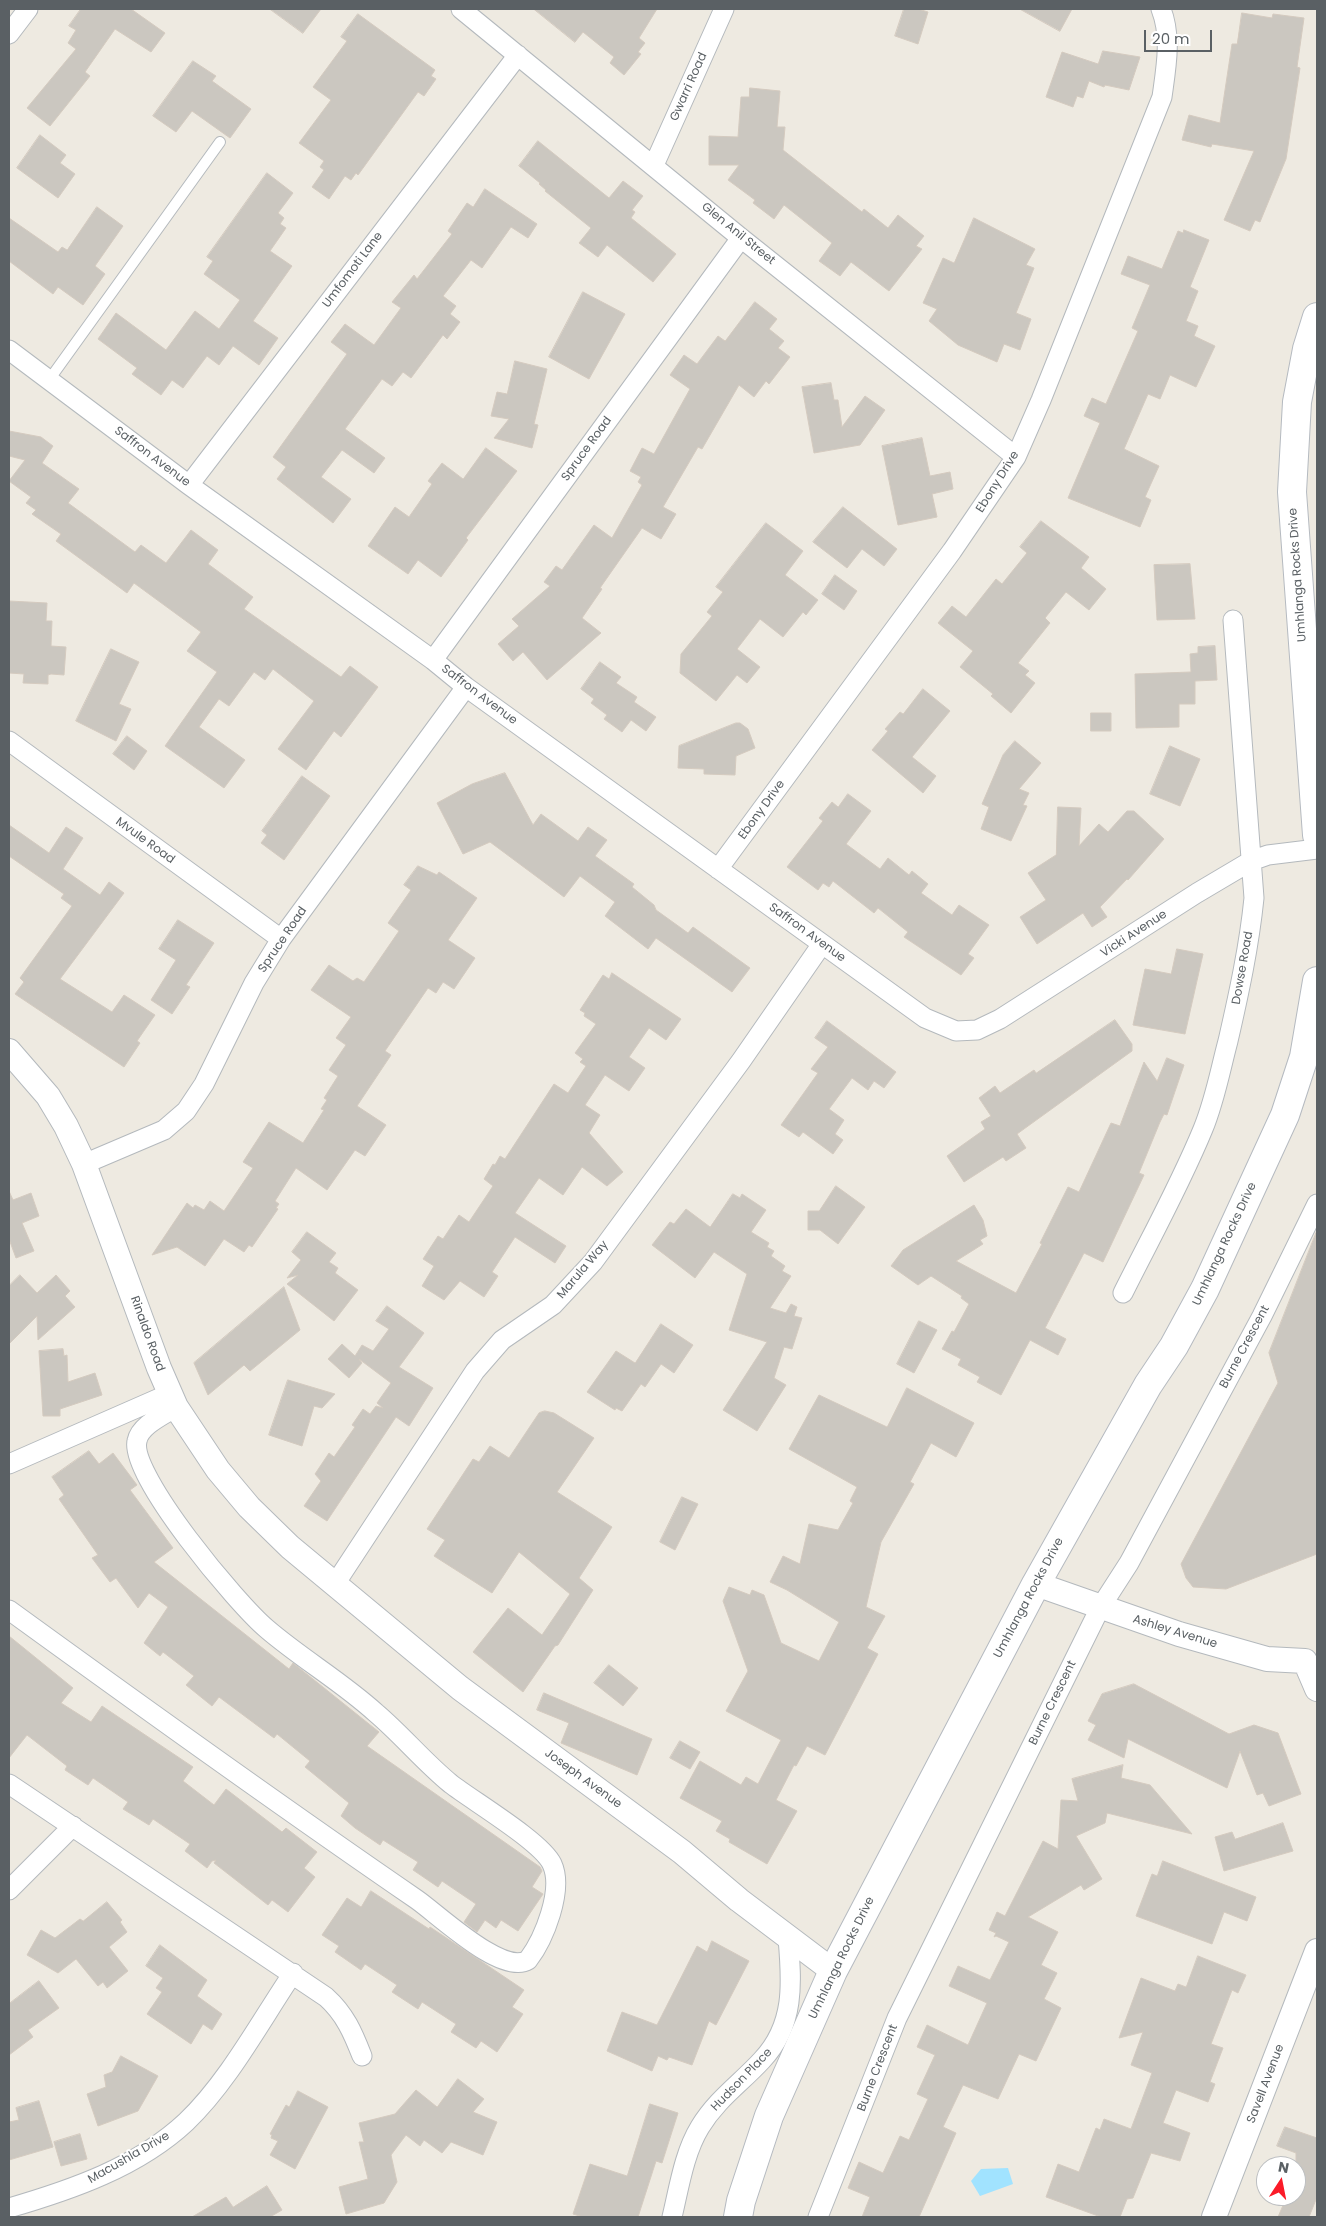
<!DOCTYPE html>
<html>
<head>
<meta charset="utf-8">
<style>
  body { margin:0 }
  #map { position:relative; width:1326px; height:2226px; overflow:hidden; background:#eeeae1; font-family:Poppins,sans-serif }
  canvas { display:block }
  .frame { position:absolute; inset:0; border:10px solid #5a6064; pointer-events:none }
  .north { position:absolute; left:1256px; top:2156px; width:50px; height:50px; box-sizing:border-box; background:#fff; border:1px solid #bdbfc1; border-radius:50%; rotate:11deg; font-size:14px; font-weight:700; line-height:20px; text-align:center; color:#5a6064 }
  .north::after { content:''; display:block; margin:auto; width:18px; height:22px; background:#fb1b28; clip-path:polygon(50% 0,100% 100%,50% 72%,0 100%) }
  .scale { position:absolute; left:1144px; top:30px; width:68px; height:22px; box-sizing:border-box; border:2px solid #5a6064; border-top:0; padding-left:6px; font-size:15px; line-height:18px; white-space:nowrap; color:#5a6064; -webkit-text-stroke:4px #fff; paint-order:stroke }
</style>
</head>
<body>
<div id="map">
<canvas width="1326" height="2226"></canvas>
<div class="frame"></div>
<div class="north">N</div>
<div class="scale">20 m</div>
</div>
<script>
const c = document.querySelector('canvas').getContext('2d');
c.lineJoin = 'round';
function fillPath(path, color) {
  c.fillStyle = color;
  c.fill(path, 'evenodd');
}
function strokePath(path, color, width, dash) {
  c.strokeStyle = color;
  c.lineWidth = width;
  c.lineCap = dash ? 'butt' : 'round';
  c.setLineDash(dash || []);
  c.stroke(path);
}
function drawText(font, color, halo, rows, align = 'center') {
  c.font = font + ' Poppins,sans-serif';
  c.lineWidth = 4;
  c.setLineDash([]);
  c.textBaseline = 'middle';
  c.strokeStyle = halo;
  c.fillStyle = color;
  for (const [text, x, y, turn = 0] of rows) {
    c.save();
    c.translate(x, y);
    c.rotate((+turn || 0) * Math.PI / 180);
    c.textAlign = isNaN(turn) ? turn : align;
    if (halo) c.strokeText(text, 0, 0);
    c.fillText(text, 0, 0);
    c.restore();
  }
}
fillPath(new Path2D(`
  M1008 2168 1013 2184 980 2196 971 2181 981 2169Z`), '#a1e3ff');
const building = new Path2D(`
  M81 9H131L165 33 151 52 115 29 85 72 90 76 50 126 27 108 76 49 68 43 76 30 69 26Z
  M270 9H321L303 33Z
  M534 9H657L639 38 645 43 638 52 641 54 624 75 610 63 614 57 583 32 575 42Z
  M904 9H918L928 12 918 44 895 36Z
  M1020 9H1072L1060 31Z
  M1242 13 1272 18 1273 14 1304 18 1297 67 1300 68 1286 159 1260 222 1255 220 1250 231 1224 220 1254 151 1212 144 1211 147 1182 140 1189 115 1220 123 1232 44H1237Z
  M358 14 435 70 431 76 436 79 424 96 418 92 358 175 356 173 351 180 345 176 329 199 312 187 324 170 320 167 324 161 299 143 331 100 313 87 347 41 341 37Z
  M1103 51 1140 57 1129 90 1105 85 1104 87 1089 81 1083 98 1077 96 1073 107 1046 97 1062 52 1098 64Z
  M193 61 216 76 212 81 251 109 230 138 192 111 176 132 153 116Z
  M750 88 780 91 777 127H785L783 150 862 212 864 209 888 228 898 215 924 236 916 246 922 249 889 291 851 262 840 276 819 261 832 243 784 205 774 219 753 203 755 200 728 180 739 165H709V136L738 137 741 97H749Z
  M40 135 66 155 60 163 75 174 58 198 17 168Z
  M538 141 609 198 623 181 643 196 632 210 635 212 631 218 676 254 653 282 607 245 598 257 579 243 591 228 545 191 546 190 539 184 540 183 519 166Z
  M267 173 293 193 278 213 284 218 280 224 286 228 270 251 292 266 253 321 278 338 259 365 233 346 219 365 207 356 183 388 172 380 161 395 132 374 137 368 98 339 116 313 166 350 195 311 219 329 240 300 204 274 213 261 207 257Z
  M485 189 537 224 528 238 511 227 482 268 471 260 443 296 456 306 450 314 460 322 447 339 443 335 411 378 403 372 392 386 382 379 345 429 385 458 374 473 342 450 321 477 351 499 333 523 277 479 286 467 273 457 347 354 331 342 345 324 374 345 401 308 392 302 414 275 417 279 452 234 448 231 467 203 473 207Z
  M97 207 123 226 95 266 105 274 83 305 58 287 53 294 9 261V218L58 252 62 247 67 250Z
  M974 218 1035 249 1026 265 1034 268 1016 313 1031 319 1020 350 1004 344 997 362 958 345 929 321 937 309 923 303 943 258 954 263Z
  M1184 230 1209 240 1190 287 1198 291 1186 321 1198 326 1194 336 1215 346 1196 387 1170 375 1160 399 1148 394 1124 449 1159 466 1145 497 1151 500 1140 527 1068 498 1100 423 1084 416 1092 398 1106 404 1138 331 1132 328 1150 285 1121 274 1128 256 1162 269 1178 231 1183 233Z
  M583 292 625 314 589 379 549 357Z
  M755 302 777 319 769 329 784 341 778 348 790 357 769 384 766 381 754 397 739 385 702 449 698 447 663 507 676 514 661 539 642 528 600 588 602 589 582 618 601 633 547 680 523 652 513 661 498 644 519 626 512 619 550 586 544 582 556 566 562 570 594 525 612 538 642 485 638 482 641 477 630 471 642 448 654 454 690 389 670 375 684 355 697 364 718 336 725 341Z
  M515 361 547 369 534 424 538 425 532 448 494 438 509 419 491 416 497 392 507 394Z
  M831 383 834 400H838L842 427 865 396 885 410 860 445 814 453 802 387Z
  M9 431 41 437 53 446 42 463 79 489 68 503 135 552 141 545 166 563 191 530 218 550 208 564 253 597 244 609 341 677 350 666 378 687 341 737 334 731 306 770 278 749 314 701 273 669 265 680 254 672 229 706 219 699 199 727 245 760 224 788 165 746 217 672 187 651 201 632 134 583 127 593 56 541 61 534 32 514 36 510 26 503 31 497 9 481 25 460 9 456Z
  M922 438 930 476 950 472 953 489 932 494 937 517 898 525 882 446Z
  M486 448 517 471 466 538 468 540 441 577 418 560 408 574 368 546 395 507 409 517 432 484 428 481 442 463 463 479Z
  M843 507 897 549 884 566 862 549 847 568 813 542Z
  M1041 521 1089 557 1081 568 1106 589 1089 610 1066 592 1045 618 1050 623 1018 663 1029 671 1025 675 1035 683 1011 713 991 696 993 694 960 667 973 651 938 623 952 606 966 617 996 579 1002 584 1027 553 1020 547Z
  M766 523 803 551 785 575 818 600 806 615 803 612 783 637 760 619 737 649 760 667 747 683 737 675 716 701 680 673 681 654 712 616 707 612 723 592 716 587Z
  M1190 564 1195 619 1157 620 1154 565Z
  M835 575 857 591 844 610 822 594Z
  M9 601 47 603 46 621H52L51 646 66 647 64 675 51 674 48 675V684L23 683 24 674 9 673Z
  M1215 646 1217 680 1195 681V704H1179V727L1136 728 1135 674 1191 672 1190 654 1198 653V647Z
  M111 649 139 662 119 704 131 709 116 741 76 721Z
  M600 662 621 677 616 683 637 697 634 702 656 717 646 731 631 720 622 732 604 719 607 715 591 703 594 699 581 689Z
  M923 689 950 711 912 757 936 776 923 793 872 750 888 731 885 729 900 712 903 714Z
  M1091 713H1111V731H1091Z
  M736 723H740L748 729 755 748 736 756 735 775 704 774V769L678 768 679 746Z
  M127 736 147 751 134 770 113 754Z
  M1015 741 1041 763 1019 789 1029 793 1023 805 1027 806 1011 841 981 829 989 807 982 804 1003 755Z
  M1170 746 1200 759 1180 806 1150 794Z
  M505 773 533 825 541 814 578 841 588 827 607 840 595 856 634 884 632 887 654 905 656 910 688 933 693 927 750 968 732 992 656 938 648 949 605 916 615 902 580 876 564 897 490 842 463 854 437 803 472 784Z
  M302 776 330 796 284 860 261 843 267 835 262 831Z
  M848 794 871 811 846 844 880 869 888 858 909 875 912 871 928 884 921 893 952 915 959 905 989 925 968 954 974 958 961 975 904 937 908 932 878 908 874 913 833 881 829 887 823 883 818 890 787 867 823 821 819 818 832 802 838 807Z
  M1058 807 1081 808 1079 846 1099 824 1108 832 1127 811H1134L1164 839 1128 880 1127 879 1100 907 1107 917 1092 927 1083 913 1037 944 1020 917 1046 900 1028 873 1056 855Z
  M9 825 49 853 66 827 83 838 63 869 100 895 109 882 124 893 60 979 112 1012 124 995 155 1015 137 1041 140 1043 124 1067 15 994 24 982 20 978 72 906 61 898 64 894 9 856Z
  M418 866 437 875 439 872 477 898 448 940 475 958 454 989 443 982 436 993 428 988 385 1051 391 1055 357 1106 386 1125 365 1156 355 1150 327 1190 296 1168 275 1201 279 1204 276 1208 278 1209 252 1247 249 1245 244 1252 224 1239 205 1266 177 1247 152 1255 187 1203 193 1208 195 1205 204 1210 210 1201 224 1211 253 1168 243 1162 269 1122 303 1143 324 1110 321 1109 327 1100 324 1098 338 1076 329 1070 346 1045 336 1038 351 1017 311 990 329 965 353 981 357 978 364 982 399 931 388 923 411 890 404 885Z
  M178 920 214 943 186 985 190 987 172 1014 151 1000 176 960 159 949Z
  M1177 949 1203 954 1185 1034 1133 1025 1145 969 1171 974Z
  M612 973 681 1019 666 1040 649 1028 629 1057 645 1068 629 1091 605 1075 585 1105 600 1115 589 1133 623 1172 607 1186 582 1167 563 1195 539 1178 515 1213 566 1246 555 1263 515 1237 492 1272 498 1276 484 1297 460 1281 444 1300 422 1286 434 1266 423 1259 438 1236 443 1239 459 1215 469 1222 493 1186 484 1179 493 1164 495 1165 500 1156 505 1159 554 1084 568 1093 586 1066 580 1062 583 1059 575 1053 596 1024 584 1016 585 1013 580 1010 603 975 609 979Z
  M1115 1020 1132 1044V1051L1017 1134 1026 1148 1006 1161 1003 1157 964 1182 947 1156 985 1129 981 1122 991 1116 979 1098 995 1086 1000 1093 1034 1070 1036 1073Z
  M827 1021 896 1072 884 1088 874 1081 868 1090 852 1078 829 1109 844 1120 835 1134 843 1140 833 1154 803 1132 799 1137 781 1125 818 1073 811 1069 828 1047 815 1038Z
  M1167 1058 1184 1065 1167 1115 1164 1114 1160 1122 1139 1173 1144 1175 1103 1262 1084 1253 1045 1328 1066 1339 1058 1355 1030 1340 1001 1395 977 1382 980 1377 958 1365 961 1359 942 1349 952 1331 954 1332 969 1304 961 1298 962 1296 931 1276 918 1285 891 1266 903 1250 974 1205 983 1220 987 1236 980 1240 983 1244 956 1261 1016 1293 1042 1244 1040 1243 1068 1187 1079 1192 1111 1123 1120 1126 1144 1062 1157 1081Z
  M836 1186 865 1207 838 1244 820 1230H808V1211H819Z
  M9 1191 13 1200 31 1193 39 1216 22 1223 34 1251 16 1258 9 1239Z
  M733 1194 740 1198 742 1194 766 1210 751 1232 769 1243 767 1247 774 1251 771 1256 785 1266 782 1271 791 1276 770 1308 786 1313 791 1304 797 1307 794 1316 802 1318 792 1349 784 1347 774 1378 786 1385 757 1431 723 1410 767 1342 729 1330 747 1274 714 1252 695 1278 652 1245 670 1222 674 1224 686 1209 710 1227Z
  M307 1232 336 1253 329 1262 338 1268 335 1273 358 1290 334 1321 287 1284 298 1275 287 1278 301 1260 292 1252Z
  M1316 1233 1317 1554 1226 1589 1193 1587 1186 1578 1181 1564 1278 1383 1269 1353Z
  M20 1275 37 1293 56 1275 70 1291 65 1296 75 1307 38 1340 37 1316 9 1344V1286Z
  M284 1287 300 1330 250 1371 244 1365 208 1395 194 1363Z
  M387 1306 424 1333 399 1367 433 1388 409 1426 396 1417 327 1521 304 1506 321 1481 315 1474 329 1453 334 1457 355 1427 352 1425 363 1409 370 1414 376 1406 383 1408 377 1403 391 1383 359 1359 362 1363 349 1378 328 1359 342 1344 355 1356 362 1345 373 1351 389 1329 376 1321Z
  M919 1321 937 1330 914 1373 897 1364Z
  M661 1324 693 1345 674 1373 661 1364 645 1387 641 1384 622 1411 616 1408 615 1410 587 1392 616 1351 635 1363Z
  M63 1349 64 1356 67 1355 68 1382 95 1373 102 1395 60 1409V1416H43L39 1351Z
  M288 1380 335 1394 322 1408 314 1406 302 1446 269 1435Z
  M907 1388 974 1423 956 1457 931 1443 910 1482 914 1484 881 1542 866 1607 885 1616 867 1648 878 1654 825 1755 807 1746 796 1766 794 1765 776 1800 797 1811 767 1864 729 1842 730 1839 716 1831 722 1821 680 1798 700 1761 741 1785 746 1777 758 1784 781 1740 726 1711 748 1671 723 1601 729 1587 750 1595 752 1590 764 1595 781 1643 819 1661 839 1622 787 1590 770 1582 783 1556 800 1564 809 1524 838 1530 853 1503 850 1501 857 1487 789 1449 819 1395 887 1427Z
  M545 1411 554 1413 594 1438 557 1492 612 1527 579 1578 593 1590 558 1645 555 1646 523 1692 473 1652 508 1608 542 1635 570 1594 519 1552 492 1593 434 1556 445 1540 427 1529 473 1459 479 1462 490 1446 509 1458 539 1413Z
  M89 1451 99 1464 113 1453 137 1485 130 1490 173 1548 154 1562 289 1669 293 1663 379 1732 367 1746 540 1867 542 1871 532 1887 543 1894 518 1931 501 1920 496 1928 485 1920 477 1932 464 1922 476 1904 442 1881 438 1887 413 1870 418 1862 383 1840 380 1845 355 1828 341 1816 349 1803 305 1767 310 1761 277 1734 274 1738 219 1697 212 1706 186 1685 194 1676 163 1652 160 1656 144 1643 168 1607 149 1593 138 1608 116 1578 110 1582 92 1558 98 1555 59 1499 64 1495 52 1477Z
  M682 1497 698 1504 675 1550 660 1542Z
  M9 1636 73 1688 61 1703 91 1722 102 1706 193 1767 183 1781 214 1805 226 1789 282 1832 286 1828 317 1852 304 1868 315 1877 288 1912 272 1900 268 1905 214 1863 216 1860 212 1861 207 1868 185 1851 190 1844 153 1819 149 1825 123 1809 128 1802 93 1778 88 1785 65 1770 67 1766 27 1735 9 1758Z
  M609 1665 638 1688 623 1706 594 1683Z
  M1134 1684 1229 1734 1254 1725 1278 1733 1301 1794 1269 1806 1263 1793 1257 1795 1240 1751 1227 1788 1128 1739 1124 1758 1088 1740 1096 1725 1088 1721 1102 1694Z
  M544 1693 652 1739 637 1775 561 1743 569 1723 537 1710Z
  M680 1741 700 1752 690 1769 670 1758Z
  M1123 1765 1121 1778 1150 1785 1192 1834 1107 1813 1105 1823 1076 1836 1102 1879 1084 1890 1081 1885 1028 1917 1058 1932 1041 1965 1057 1973 1044 1999 1061 2008 1036 2061 1019 2054 998 2099 963 2085 943 2127 956 2133 919 2217H862L870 2197 848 2188 859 2162 883 2173 900 2136 909 2140 928 2099 917 2094 935 2055 917 2047 927 2025 968 2045 987 2003 949 1986 958 1966 990 1980 1009 1942 996 1936 994 1937 996 1933 989 1930 997 1912 1005 1916 1043 1841 1058 1849 1061 1800 1078 1801 1072 1779Z
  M1283 1823 1293 1851 1224 1871 1215 1837 1232 1832 1235 1839Z
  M1163 1861 1256 1897 1247 1921 1224 1912 1212 1944 1136 1916 1152 1874 1157 1876Z
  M371 1891 429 1929 430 1927 451 1941 524 1990 512 2007 523 2014 497 2052 481 2041 476 2048 451 2032 456 2024 422 2002 418 2009 392 1992 397 1985 365 1964 361 1970 335 1952 339 1946 322 1935 347 1898 361 1907Z
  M107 1902 122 1920 120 1922 127 1932 109 1947 128 1971 107 1988 103 1982 98 1986 76 1959 58 1973 27 1955 41 1930 55 1938 80 1919 83 1921Z
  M712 1941 749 1961 716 2025 709 2021 692 2065 669 2057 667 2060 658 2056 652 2071 607 2051 622 2012 657 2025 697 1946 707 1952Z
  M160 1945 207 1980 197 1996 222 2014 212 2030 203 2024 191 2044 147 2014 162 1992 156 1988 163 1978 146 1966Z
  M1198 1956 1246 1975 1238 1993 1232 1990 1211 2044 1223 2048 1210 2082 1215 2084 1208 2102 1176 2090 1163 2123 1190 2133 1180 2161 1151 2153 1133 2198 1127 2199 1120 2217H1101L1046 2197 1058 2164 1079 2172 1096 2128 1100 2130 1104 2119 1131 2129 1152 2073 1131 2065 1143 2032 1119 2038 1141 1978 1175 1991 1178 1984 1186 1987Z
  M39 1981 59 2008 28 2030 33 2037 9 2055V2004Z
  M121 2056 158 2076 138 2111 98 2126 87 2094 106 2087 104 2075 112 2072Z
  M458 2079 484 2099 473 2112 497 2122 483 2155 451 2142 442 2153 424 2140 420 2146 406 2135 391 2155 397 2182 384 2203 346 2214 339 2187 368 2179 359 2142H364L359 2123 395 2114 416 2090 437 2107Z
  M298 2091 328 2107 295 2169 270 2155 278 2141 271 2138 272 2135 270 2134 286 2105 289 2107Z
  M39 2101 53 2147 9 2160V2122L19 2120 16 2108Z
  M650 2104 678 2113 662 2163 656 2161 638 2217H583L573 2214 590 2164 627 2176Z
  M1285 2127 1317 2138V2197L1309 2217H1278L1287 2196H1296V2153L1277 2146Z
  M80 2134 87 2159 61 2166 54 2142Z
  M267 2186 282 2210 270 2217H192L226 2197 233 2207Z`);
fillPath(building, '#cbc7c0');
strokePath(building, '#d4cabf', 1);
const service = new Path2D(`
  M49 380 220 142`);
const minor = new Path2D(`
  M461 9 741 238 1016 457
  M9 34 28 9
  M654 165 724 9
  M9 350 189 485 433 660 466 687 925 1018 956 1031 977 1030 1000 1019 1197 893 1251 861 1268 855 1317 849
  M189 485 518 55
  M433 660 741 238
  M9 741 281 939
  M718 869 952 551 1016 457 1041 400 1162 97C1166 68 1172 37 1161 9
  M84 1164 164 1130 186 1111 204 1084 254 983 281 939 466 687
  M1123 1293C1150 1239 1180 1185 1203 1129 1215 1100 1220 1071 1228 1041 1239 993 1249 947 1254 898L1233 620
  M9 1464 171 1393
  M335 1584 475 1371 502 1340 553 1305 593 1262 741 1061 822 944
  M9 1610C144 1708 279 1805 416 1899 438 1914 502 1976 528 1960 544 1939 564 1890 552 1864 542 1842 473 1801 451 1784 424 1762 402 1735 376 1713 342 1682 302 1659 267 1629 238 1605 129 1475 137 1441 140 1425 164 1415 176 1407
  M9 1784 326 1997C345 2014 353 2033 362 2056
  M9 1890 73 1826
  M9 2208C71 2190 138 2167 186 2122 228 2082 260 2022 293 1973
  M672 2217C679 2188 684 2153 700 2127 717 2099 741 2083 762 2060 795 2025 792 1983 788 1938
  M818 2217 897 2018 1100 1608 1129 1563 1262 1316 1317 1204`);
const tertiary = new Path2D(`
  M9 1051 48 1096 66 1126 84 1164 159 1368 176 1407 218 1470 249 1507 290 1547 460 1688 682 1852 739 1900 833 1971
  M1036 1584 1179 1634 1267 1659 1305 1661 1317 1689
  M1214 2217 1317 1951`);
const secondary = new Path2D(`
  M1317 317 1307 349 1297 402 1292 492 1317 835
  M738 2217 741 2201 769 2116 833 1971 1036 1584 1148 1385 1174 1346 1205 1289 1285 1115 1304 1057 1317 981`);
strokePath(service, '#b4b9bd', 12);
strokePath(minor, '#b4b9bd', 21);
strokePath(tertiary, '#b4b9bd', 26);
strokePath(secondary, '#b5bac0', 30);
strokePath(service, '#fff', 10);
strokePath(minor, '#fff', 19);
strokePath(tertiary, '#fff', 24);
strokePath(secondary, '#fff', 28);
drawText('12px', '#5a6064', '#fff', [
  ["Gwarri Road",689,87,-66],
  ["Glen Anil Street",738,234,39],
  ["Umfomoti Lane",353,270,-53],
  ["Spruce Road",587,449,-54],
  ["Saffron Avenue",152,457,37],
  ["Ebony Drive",998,482,-58],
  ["Umhlanga Rocks Drive",1298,575,-94],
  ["Saffron Avenue",479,695,37],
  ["Ebony Drive",762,810,-54],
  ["Mvule Road",145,841,36],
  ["Saffron Avenue",807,933,36],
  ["Vicki Avenue",1134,934,-33],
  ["Spruce Road",283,940,-56],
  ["Dowse Road",1243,968,-80],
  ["Umhlanga Rocks Drive",1225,1244,-65],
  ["Marula Way",583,1270,-50],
  ["Rinaldo Road",147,1334,70],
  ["Burne Crescent",1245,1347,-62],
  ["Umhlanga Rocks Drive",1029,1598,-62],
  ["Ashley Avenue",1175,1632,17],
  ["Burne Crescent",1053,1703,-64],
  ["Joseph Avenue",583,1779,36],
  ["Umhlanga Rocks Drive",842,1958,-64],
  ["Burne Crescent",878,2068,-69],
  ["Hudson Place",742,2080,-46],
  ["Savell Avenue",1266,2084,-69],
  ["Macushla Drive",129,2158,-30]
]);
</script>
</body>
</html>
